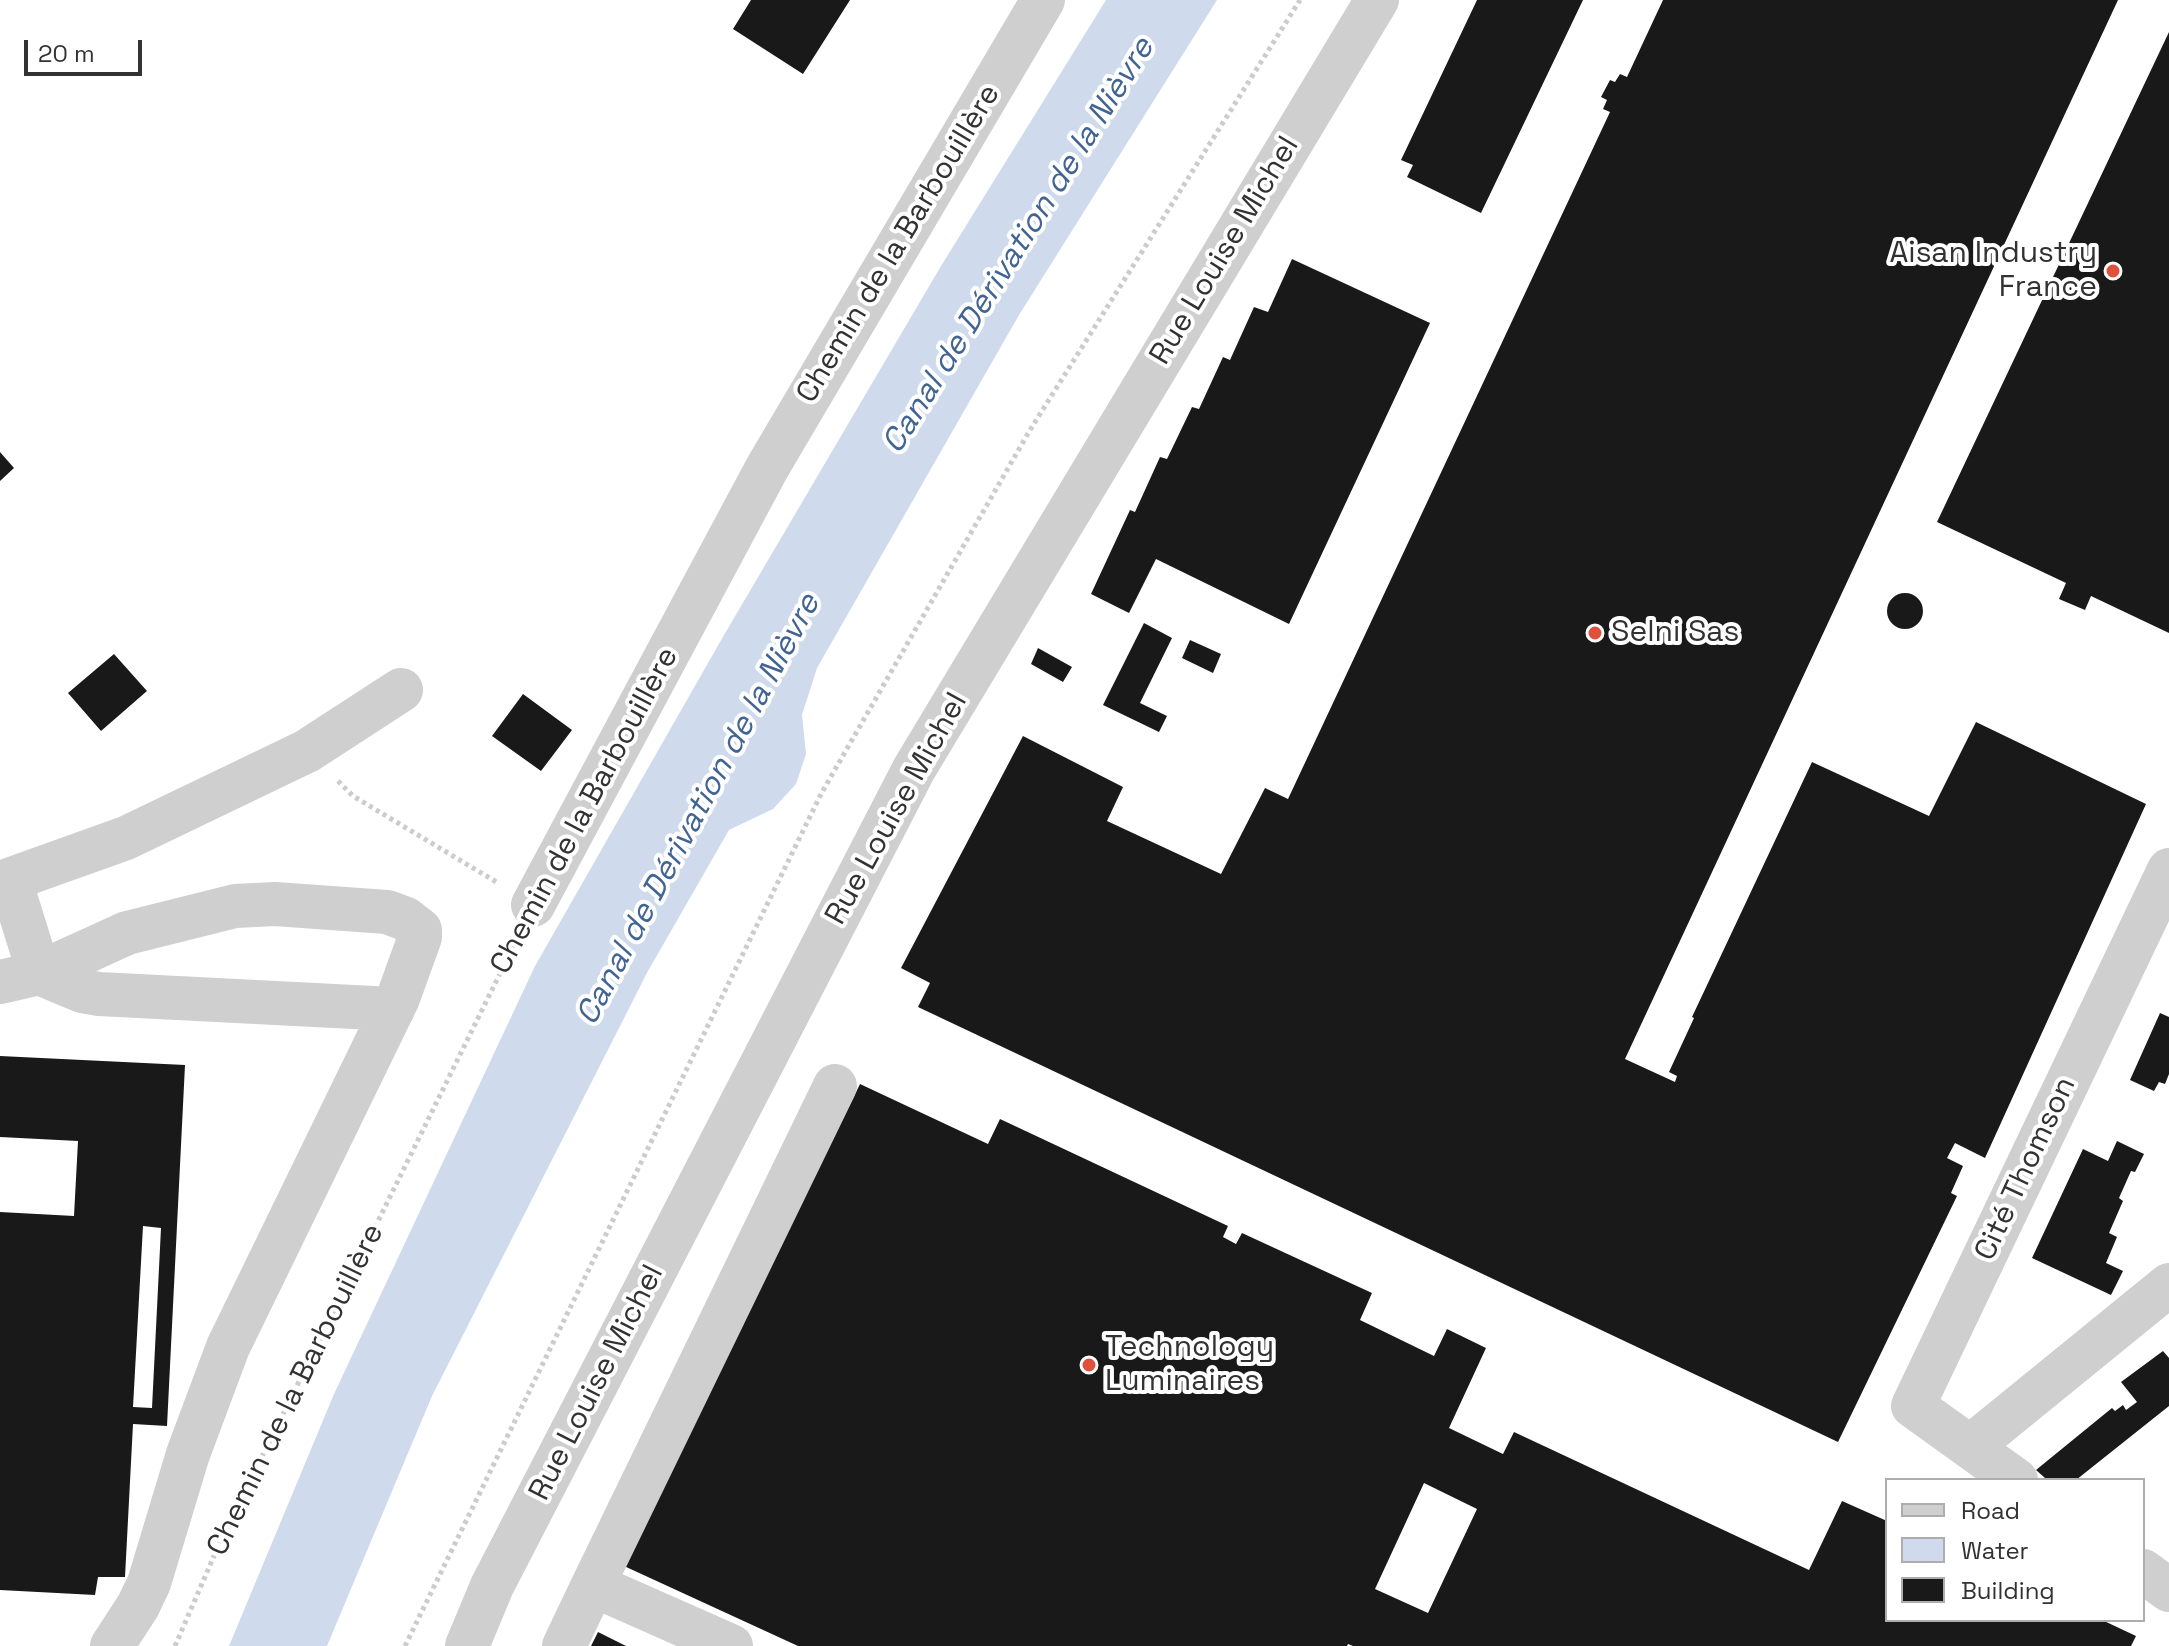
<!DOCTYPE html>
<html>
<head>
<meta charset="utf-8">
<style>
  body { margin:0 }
  #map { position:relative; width:2169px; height:1646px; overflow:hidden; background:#fff; font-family:"Space Grotesk",sans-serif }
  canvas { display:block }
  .legend { position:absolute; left:1885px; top:1478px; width:260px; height:144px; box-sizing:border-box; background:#fff; border:2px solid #adadad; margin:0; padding:10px 14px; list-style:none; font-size:24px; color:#323232 }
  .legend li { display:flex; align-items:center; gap:16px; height:40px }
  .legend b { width:40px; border:2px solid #adadad }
  .scale { position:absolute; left:24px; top:40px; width:118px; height:36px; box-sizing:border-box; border:4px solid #323232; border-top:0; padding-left:10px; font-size:24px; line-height:28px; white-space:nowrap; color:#323232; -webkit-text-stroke:6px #fff; paint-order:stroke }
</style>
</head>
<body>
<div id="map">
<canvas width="2169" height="1646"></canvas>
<ul class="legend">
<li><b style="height:10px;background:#cfcfcf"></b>Road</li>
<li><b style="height:22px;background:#cfdbec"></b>Water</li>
<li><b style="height:22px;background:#191919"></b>Building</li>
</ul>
<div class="scale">20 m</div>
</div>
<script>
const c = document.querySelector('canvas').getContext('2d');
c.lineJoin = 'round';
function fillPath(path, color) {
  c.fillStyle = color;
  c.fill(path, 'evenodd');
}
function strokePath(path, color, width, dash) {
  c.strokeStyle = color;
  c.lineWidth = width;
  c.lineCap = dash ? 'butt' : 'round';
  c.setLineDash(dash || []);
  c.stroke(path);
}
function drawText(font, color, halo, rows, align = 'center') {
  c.font = font + ' "Space Grotesk",sans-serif';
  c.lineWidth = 8;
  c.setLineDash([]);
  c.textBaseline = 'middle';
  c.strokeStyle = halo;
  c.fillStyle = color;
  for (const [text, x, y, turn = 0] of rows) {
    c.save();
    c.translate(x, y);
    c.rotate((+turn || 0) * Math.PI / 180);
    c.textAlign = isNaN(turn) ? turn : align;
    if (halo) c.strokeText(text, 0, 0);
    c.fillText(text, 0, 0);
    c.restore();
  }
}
fillPath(new Path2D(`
  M1106 0H1217L1019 315 817 668 802 715 806 754 796 784 773 809 729 830 648 971 432 1396 327 1646H229L334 1394 535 966 724 635 941 266Z`), '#cfdbec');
fillPath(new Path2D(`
  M751 0H850L803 74 733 29Z
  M1477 0H1583L1481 213 1407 177 1413 165 1401 160Z
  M1663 0H2118L1625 1059 1675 1082 1677 1076 1669 1072 1694 1018 1692 1017 1812 762 1929 816 1976 722 2146 804 1985 1158 1955 1143 1947 1158 1963 1166 1951 1193 1957 1196 1838 1442 918 1007 930 983 901 968 1023 736 1123 787 1107 821 1221 874 1265 788 1288 799 1610 112 1603 109 1607 100 1601 97 1610 80 1615 82 1620 74 1627 77Z
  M2169 32V633L2091 596 2085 610 2059 599 2066 583 1937 522Z
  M1292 259 1430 323 1289 624 1156 559 1129 613 1091 594 1130 510 1135 512 1160 457 1167 459 1192 407 1199 409 1223 357 1230 360 1254 307 1268 312Z
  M0 452 14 468 0 481Z
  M1887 611a18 18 0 1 1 36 0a18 18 0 1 1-36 0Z
  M1144 623 1172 638 1140 703 1167 716 1159 732 1103 705Z
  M1190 640 1221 654 1213 673 1182 658Z
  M1038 648 1072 667 1063 682 1031 664Z
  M114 654 147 691 101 731 68 693Z
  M523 694 572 730 541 771 492 736Z
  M2160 1013 2169 1017V1074L2165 1084 2159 1082 2154 1091 2130 1080Z
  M0 1056 185 1065 167 1426 133 1424 125 1577H98L95 1595 0 1590V1212L74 1216 78 1141 0 1137ZM143 1226 161 1228 152 1408 133 1407Z
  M860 1084 988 1144 1000 1119 1228 1226 1223 1237 1236 1244 1242 1233 1372 1293 1360 1320 1434 1356 1447 1329 1486 1348 1449 1428 1503 1454 1514 1432 1809 1570 1842 1501 1887 1521V1620H2102L2136 1636 2131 1646H1353L1348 1644 1347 1646H798L624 1566ZM1424 1483 1477 1509 1428 1613 1375 1589Z
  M2117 1141 2144 1154 2135 1172 2131 1171 2119 1198 2123 1201 2109 1233 2117 1237 2106 1263 2123 1271 2111 1295 2032 1258 2083 1149 2108 1161Z
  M2163 1351 2169 1358V1406L2076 1480 2045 1478 2036 1470 2047 1461 2112 1408 2115 1411 2123 1405 2126 1410 2137 1402 2121 1382Z
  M598 1632 626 1646H591Z`), '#191919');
strokePath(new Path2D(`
  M338 781 353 796 498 883
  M175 1646 220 1542 516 941
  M405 1646 821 794 1030 430 1300 0`), '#ccc', 5, [4, 4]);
strokePath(new Path2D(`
  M10 880 39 973 82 991 99 994 393 1009
  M0 883 126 838 307 751 401 690
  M533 905 767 468 1043 0
  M0 982 39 973 127 933 235 906 275 904 387 912 406 919 420 930V937L398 998 228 1347 188 1454 149 1583 138 1606 112 1646
  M1970 1447 2169 1285
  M2016 1480 1913 1406 2169 870
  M2143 1571 2169 1590
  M467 1646 492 1586 914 769 1377 0
  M564 1646 593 1585
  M731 1646 593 1585 835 1086`), '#cfcfcf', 44);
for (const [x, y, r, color] of [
  [2113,271,8,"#df513e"],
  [1595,633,8,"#df513e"],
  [1089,1365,8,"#df513e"]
]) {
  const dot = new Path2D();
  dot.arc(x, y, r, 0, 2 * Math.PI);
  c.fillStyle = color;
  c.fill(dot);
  strokePath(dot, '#fff', 3);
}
drawText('30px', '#323232', '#fff', [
  ["Chemin de la Barbouillère",899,244,-59],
  ["Rue Louise Michel",1225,251,-59],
  ["Rue Louise Michel",897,809,-61],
  ["Chemin de la Barbouillère",585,811,-62],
  ["Cité Thomson",2026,1169,-65],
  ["Rue Louise Michel",597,1383,-63],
  ["Chemin de la Barbouillère",296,1390,-64]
]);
drawText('30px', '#323232', '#fff', [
  ["Aisan Industry",2097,254,"right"],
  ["France",2097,288,"right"],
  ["Selni Sas",1611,633],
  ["Technology",1105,1348],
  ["Luminaires",1105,1382]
], 'left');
drawText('italic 32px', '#426492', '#fff', [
  ["Canal de Dérivation de la Nièvre",1019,246,-58],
  ["Canal de Dérivation de la Nièvre",699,810,-62]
]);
</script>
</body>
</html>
